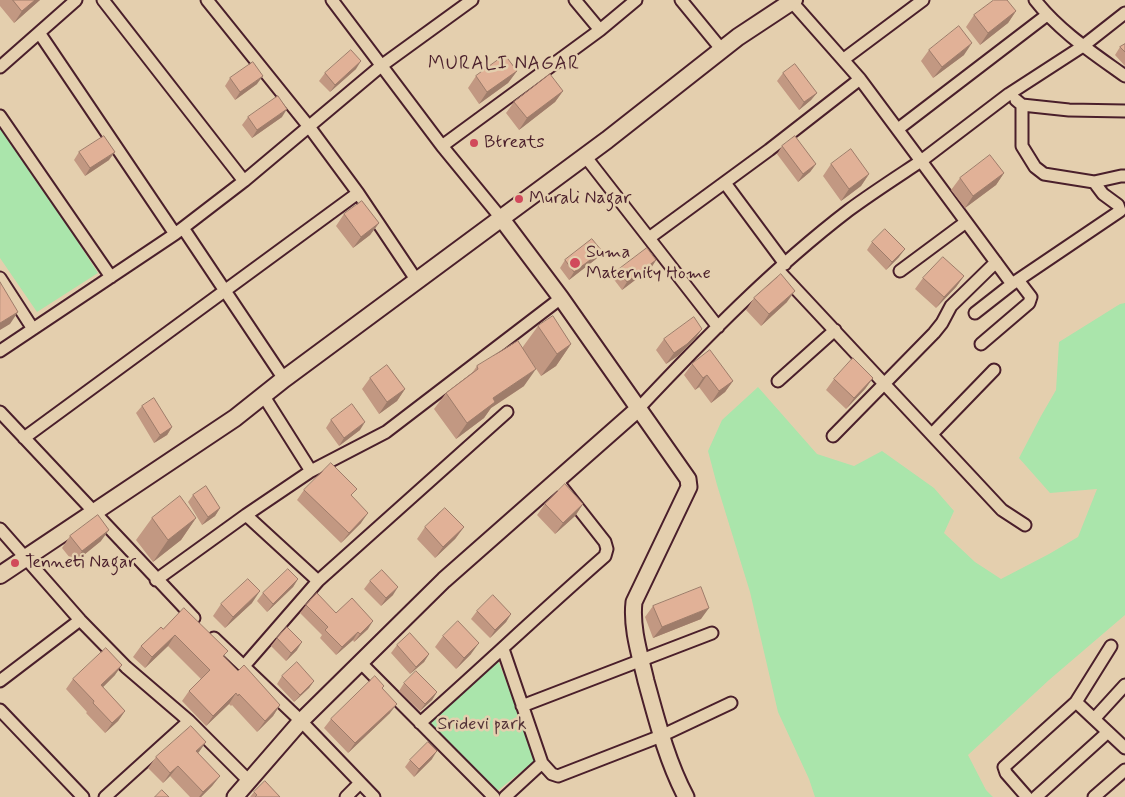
<!DOCTYPE html>
<html>
<head>
<meta charset="utf-8">
<style>
  body { margin:0 }
  canvas { display:block; background:#e4cfae }
</style>
</head>
<body>
<canvas width="1125" height="797"></canvas>
<script>
const c = document.querySelector('canvas').getContext('2d');
c.lineJoin = 'round';
function fillPath(path, color) {
  c.fillStyle = color;
  c.fill(path, 'evenodd');
}
function strokePath(path, color, width, dash) {
  c.strokeStyle = color;
  c.lineWidth = width;
  c.lineCap = dash ? 'butt' : 'round';
  c.setLineDash(dash || []);
  c.stroke(path);
}
function drawText(font, color, halo, rows, align = 'center') {
  c.font = font + ' Mynerve,sans-serif';
  c.lineWidth = 5;
  c.setLineDash([]);
  c.textBaseline = 'middle';
  c.strokeStyle = halo;
  c.fillStyle = color;
  for (const [text, x, y, turn = 0] of rows) {
    c.save();
    c.translate(x, y);
    c.rotate((+turn || 0) * Math.PI / 180);
    c.textAlign = isNaN(turn) ? turn : align;
    if (halo) c.strokeText(text, 0, 0);
    c.fillText(text, 0, 0);
    c.restore();
  }
}
fillPath(new Path2D(`
  M0 121 98 273 37 312 0 258Z
  M1125 303V615L1049 680 968 755 986 790 993 797H815L809 779 778 712 750 592 717 485 708 451 722 420 758 387 817 454 854 466 882 451 934 488 954 511 944 533 975 562 1001 579 1049 554 1078 537 1097 489 1050 493 1019 458 1041 416 1056 390 1059 342 1120 304Z
  M497 658 537 759 496 792 427 724Z`), '#aae5ab');
const minor = new Path2D(`
  M103 0 244 181
  M332 0 442 146 501 218
  M575 0 600 30
  M681 0 722 50
  M1035 0C1059 31 1093 53 1125 76
  M40 34 175 234
  M844 59 923 0
  M0 67 76 0
  M1016 100 1022 105 1069 110 1125 111
  M1022 105V146L1035 167 1044 174 1094 182 1121 176H1125
  M0 116 111 277
  M898 129 1047 15
  M442 146 600 30 636 0
  M585 156 718 327
  M725 183 785 264
  M358 193 417 281
  M183 228 284 379
  M649 238 769 150 860 79 792 2
  M778 270 1002 510 1025 525
  M900 271 966 222
  M0 278 33 329
  M1012 284 921 161 1009 94 1083 46 1125 13
  M975 313 1012 284 1120 211 1118 205 1103 194 1094 182
  M981 344 1029 303 1031 297 1018 280
  M0 351 175 234 244 181 381 66 472 0
  M778 381 835 330
  M263 395 311 471
  M638 409C704 339 772 269 849 210 872 193 897 177 921 161L860 79
  M0 412 194 618
  M932 434 994 370
  M833 436 934 333 942 323 951 306 996 262
  M24 438 358 193 310 128 207 0
  M246 515 318 581
  M0 529 80 620 126 667 189 721
  M156 580 246 515 311 471 386 432 561 298
  M214 638 301 721 374 797
  M503 649 542 763 505 797
  M360 662 494 797
  M244 666 318 581 507 412
  M0 681 80 620
  M1076 702 1125 748
  M522 706 712 633
  M0 710 83 797
  M1094 719 1125 685
  M420 723C482 668 542 611 605 556L607 549 605 542 557 481
  M542 763 552 774 558 776 661 736 731 703
  M105 797 189 721 249 781
  M346 797 360 783
  M1027 797 1006 773 1004 767 1076 702 1111 646
  M1036 797 1108 732
  M1094 797 1125 770`);
const tertiary = new Path2D(`
  M501 218 561 298 688 479 689 487 634 602C631 628 640 655 646 681 657 721 667 761 686 797
  M235 797 301 721 444 580 638 409`);
const secondary = new Path2D(`
  M0 575 235 418 284 379 607 140 738 37 794 0`);
strokePath(minor, '#4a1f2b', 15);
strokePath(tertiary, '#4a1f2b', 19);
strokePath(secondary, '#4a1f2b', 20);
strokePath(minor, '#e4cfae', 11);
strokePath(tertiary, '#e4cfae', 15);
strokePath(secondary, '#e4cfae', 16);
fillPath(new Path2D(`
  M0 0H40L14 23 0 6Z
  M1016 11 1008 23 980 45 966 27 974 15Z
  M1125 44V66L1115 55 1120 47Z
  M929 50 964 55 933 78 921 61Z
  M356 69 330 92 319 81 325 73Z
  M517 71 508 83 479 104 468 88 476 76Z
  M783 73 817 93 811 100 799 110 777 81Z
  M230 78 257 84 235 100 225 86Z
  M563 91 555 102 519 130 506 113 514 102Z
  M248 117H282L252 138 242 125Z
  M782 146 816 164 810 172 798 182 777 154Z
  M79 152 109 160 85 176 74 160Z
  M831 164 869 174 861 186 841 201 823 176Z
  M1004 173 996 185 965 208 951 190 960 178Z
  M344 214 379 223 370 235 353 248 336 226Z
  M872 242 899 257 886 270 867 250Z
  M602 251 596 259 569 280 560 268 565 260Z
  M656 260 651 268 622 290 612 277 618 270Z
  M964 276 956 287 936 308 915 289 923 278Z
  M754 298 787 302 761 326 746 310Z
  M538 326 571 344 556 366 541 376 524 351V386L491 408 484 418 456 439 434 409 446 393 472 373 477 366 522 348Z
  M702 329 694 340 679 355 666 364 656 350 664 339Z
  M692 364 733 381 725 392 711 403 699 387 695 390 684 375Z
  M370 378 405 389 397 401 379 414 362 389Z
  M873 378 865 389 846 409 826 390 834 379Z
  M142 406 172 427 167 435 154 443 136 413Z
  M331 420 360 430 339 446 326 428Z
  M304 490 352 496 361 523 341 543 297 500Z
  M193 495 220 508 215 516 202 525 188 502Z
  M545 504H583L575 516 555 534 537 515Z
  M152 518H196L181 540 153 562 136 540Z
  M425 527H464L455 539 435 558 417 539Z
  M70 536 101 541 74 563 62 548Z
  M298 579 293 587 267 612 257 601 263 593Z
  M370 581 393 595 381 606 364 589Z
  M252 603 225 628 213 616 221 604Z
  M306 605 336 613 368 629 354 642 353 640 336 655 320 638 322 635 300 613Z
  M653 606 701 619 653 638 645 617Z
  M477 611 511 614 506 622 490 638 471 619Z
  M163 629 224 656 238 671 280 705 273 716 257 732 232 705 231 706 229 704 206 726 182 701 189 691 201 679 168 646 145 668 133 657 141 646Z
  M443 636 471 654 456 669 435 647Z
  M277 638 297 650 286 661 271 646Z
  M397 645 429 654 424 662 410 674 391 653Z
  M115 675 103 687 125 711 118 721 105 733 86 713 87 712 66 689 73 679Z
  M282 676 314 681 309 688 294 702 277 684Z
  M404 683 437 692 432 700 420 711 399 691Z
  M383 689 390 713 348 753 324 728 331 719Z
  M198 753 220 776 212 786 201 797H190L170 776 163 783 148 768 156 757Z
  M432 759 414 777 405 767 410 760Z
  M254 792 280 797H250Z`), '#c29882');
fillPath(new Path2D(`
  M35 0H40L14 23 22 11Z
  M1016 11 1008 23 980 45 988 33Z
  M972 43 964 55 933 78 942 67Z
  M361 61 356 69 330 92 335 85Z
  M517 71 508 83 479 104 487 92Z
  M263 76 257 84 235 100 240 92Z
  M563 91 555 102 519 130 527 118Z
  M817 93 811 100 799 110 804 102Z
  M287 109 282 117 252 138 257 130Z
  M115 152 109 160 85 176 90 168Z
  M816 164 810 172 798 182 803 174Z
  M1004 173 996 185 965 208 973 196Z
  M869 174 861 186 841 201 849 189Z
  M379 223 370 235 353 248 361 237Z
  M905 249 899 257 886 270 892 262Z
  M602 251 596 259 569 280 574 272Z
  M656 260 651 268 622 290 627 282Z
  M964 276 956 287 936 308 944 297Z
  M795 291 787 302 761 326 769 314Z
  M18 312 10 324 0 330V323Z
  M702 329 694 340 679 355 666 364 674 353Z
  M571 344 556 366 541 376 557 354Z
  M536 369 524 386 491 408 484 418 456 439 467 423 493 398Z
  M707 375 699 387 695 390 703 378Z
  M873 378 865 389 846 409 854 398Z
  M733 381 725 392 711 403 719 391Z
  M405 389 397 401 379 414 387 402Z
  M365 422 360 430 339 446 344 438Z
  M172 427 167 435 154 443 160 435Z
  M583 504 575 516 555 534 563 523Z
  M220 508 215 516 202 525 208 517Z
  M368 513 361 523 341 543 349 533Z
  M196 518 181 540 153 562 168 540Z
  M464 527 455 539 435 558 443 547Z
  M109 530 101 541 74 563 82 551Z
  M298 579 293 587 267 612 273 604Z
  M398 587 393 595 381 606 386 598Z
  M260 591 252 603 225 628 233 617Z
  M709 608 701 619 653 638 662 627Z
  M511 614 506 622 490 638 495 630Z
  M373 621 368 629 354 642 360 634Z
  M358 632 353 640 336 655 342 647Z
  M175 635 168 646 145 668 152 657Z
  M302 642 297 650 286 661 291 653Z
  M479 643 471 654 456 669 464 658Z
  M429 654 424 662 410 674 416 667Z
  M122 665 115 675 94 696 101 685Z
  M314 681 309 688 294 702 300 695Z
  M437 692 432 700 420 711 425 704Z
  M236 693 229 704 206 726 213 716Z
  M397 704 390 713 348 753 355 743Z
  M280 705 273 716 257 732 265 721Z
  M125 711 118 721 105 733 112 723Z
  M206 742 199 752 189 762 196 751Z
  M437 751 432 759 414 777 419 769Z
  M178 766 170 776 163 783 170 773Z
  M220 776 212 786 201 797H199L203 792Z`), '#9e7c6a');
const building = new Path2D(`
  M13 0H35L22 11Z
  M994 0H1007L1016 11 988 33 974 15Z
  M959 26 972 43 942 67 929 50Z
  M1125 44V52L1120 47Z
  M351 50 361 61 335 85 325 73Z
  M505 55 517 71 487 92 476 76Z
  M253 62 263 76 240 92 230 78Z
  M795 64 817 93 804 102 783 73Z
  M550 74 563 91 527 118 514 102Z
  M278 96 287 109 257 130 248 117Z
  M104 136 115 152 90 168 79 152Z
  M795 136 816 164 803 174 782 146Z
  M851 149 869 174 849 189 831 164Z
  M990 155 1004 173 973 196 960 178Z
  M362 201 379 223 361 237 344 214Z
  M885 229 905 249 892 262 872 242Z
  M592 239 602 251 574 272 565 260Z
  M647 248 656 260 627 282 618 270Z
  M943 257 964 276 944 297 923 278Z
  M781 274 795 291 769 314 754 298Z
  M0 282 18 312 0 323Z
  M553 316 571 344 557 354 538 326Z
  M694 317 702 329 687 344 674 353 664 339Z
  M518 341 536 369 493 398 495 402 467 423 446 393 478 369 477 366Z
  M710 350 733 381 719 391 707 375 703 378 692 364Z
  M853 358 873 378 854 398 834 379Z
  M387 365 405 389 387 402 370 378Z
  M154 398 172 427 160 435 142 406Z
  M352 404 365 422 344 438 331 420Z
  M331 463 357 489 351 495 368 513 349 533 304 490Z
  M565 484 583 504 563 523 545 504Z
  M206 486 220 508 208 517 193 495Z
  M180 496 196 518 168 540 152 518Z
  M445 508 464 527 443 547 425 527Z
  M98 515 109 530 82 551 70 536Z
  M288 569 298 579 273 604 263 593Z
  M382 570 398 587 386 598 370 581Z
  M248 579 260 591 233 617 221 604Z
  M701 587 709 608 662 627 653 606Z
  M317 593 336 613 352 598 373 621 360 634 358 632 342 647 325 630 328 627 306 605Z
  M493 595 511 614 495 630 477 611Z
  M184 608 228 651 223 656 238 671 244 665 280 705 265 721 239 694 238 696 236 693 213 716 189 691 210 670 175 635 152 657 141 646 161 627 163 629Z
  M458 621 479 643 464 658 443 636Z
  M287 627 302 642 291 653 277 638Z
  M410 633 429 654 416 667 397 645Z
  M106 648 122 665 101 685 125 711 112 723 93 703 94 701 73 679Z
  M297 662 314 681 300 695 282 676Z
  M416 671 437 692 425 704 404 683Z
  M375 676 384 686 382 688 397 704 355 743 331 719Z
  M191 726 206 742 196 751 220 776 203 792 178 766 170 773 156 757Z
  M428 742 437 751 419 769 410 760Z
  M265 781 280 797H255L257 795 254 792Z
  M162 790 169 797H155Z`);
fillPath(building, '#e1b197');
strokePath(building, '#9e7c6a', 1);
for (const [x, y, r, color] of [
  [474,143,5,"#d1495b"],
  [519,199,5,"#d1495b"],
  [575,263,6,"#d1495b"],
  [15,563,5,"#d1495b"]
]) {
  const dot = new Path2D();
  dot.arc(x, y, r, 0, 2 * Math.PI);
  c.fillStyle = color;
  c.fill(dot);
  strokePath(dot, '#e4cfae', 2);
}
drawText('18px', '#4a1f2b', '#e4cfae', [
  ["Btreats",484,143],
  ["Murali Nagar",529,199],
  ["Suma",586,253],
  ["Maternity Home",586,274],
  ["Tenneti Nagar",25,563]
], 'left');
drawText('18px', '#543338', '#e4cfae', [
  ["Sridevi park",482,725]
]);
c.letterSpacing = '1px';
drawText('19px', '#4a1f2b', '#e4cfae', [
  ["MURALI NAGAR",504,65]
]);
c.letterSpacing = '0px';
</script>
</body>
</html>
